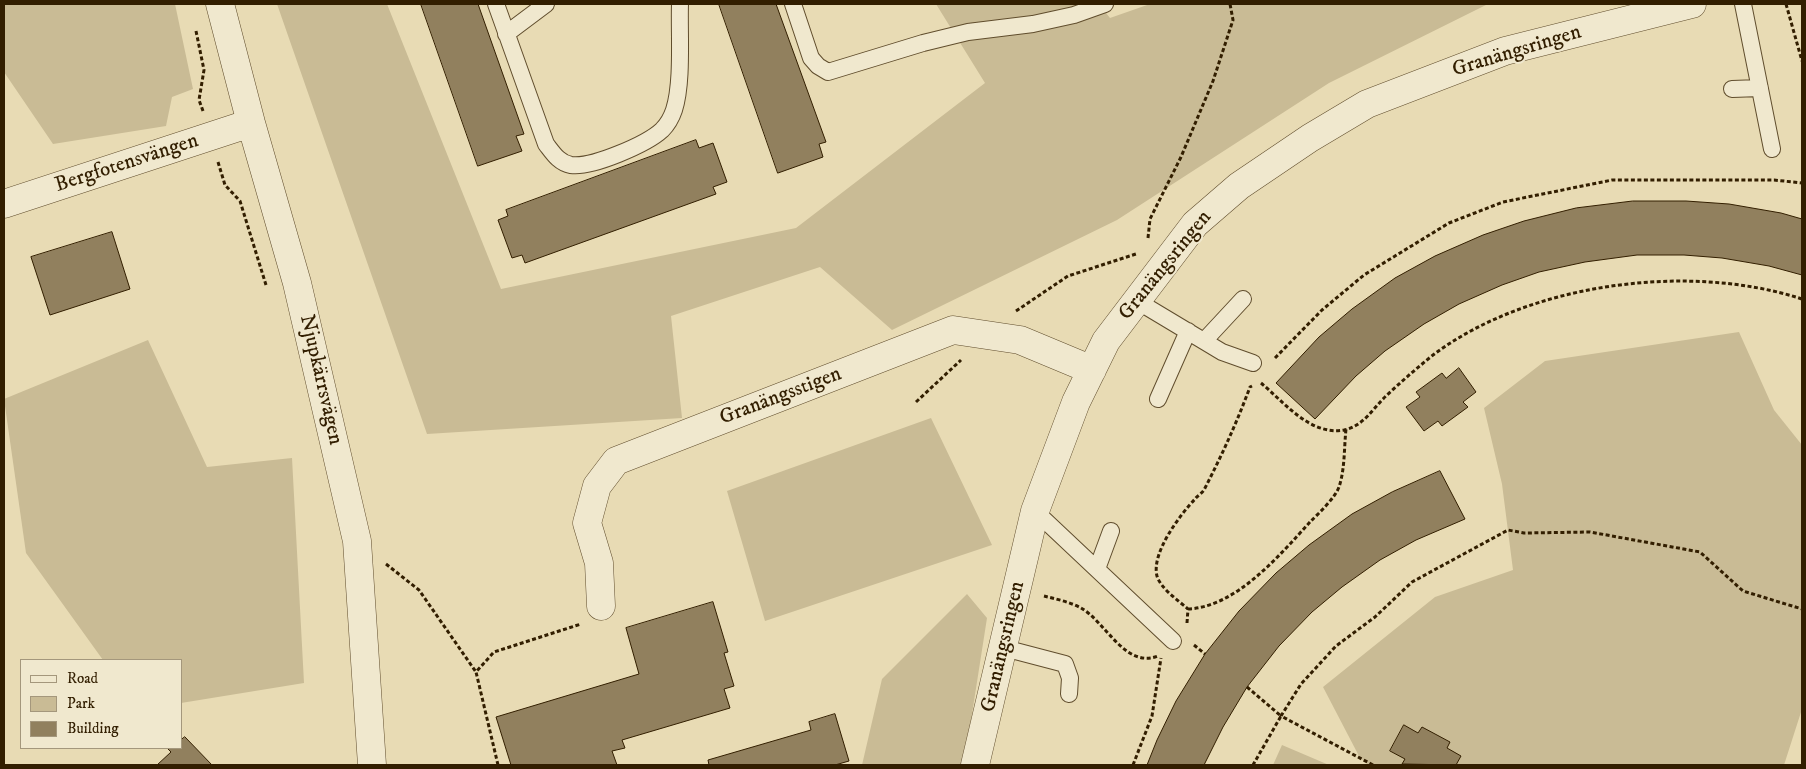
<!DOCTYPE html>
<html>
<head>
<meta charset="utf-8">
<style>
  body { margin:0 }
  #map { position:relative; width:1806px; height:769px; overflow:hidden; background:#e8dbb4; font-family:"IM FELL DW Pica",serif }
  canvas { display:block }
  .frame { position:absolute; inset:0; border:5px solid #321e00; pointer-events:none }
  .legend { position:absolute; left:20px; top:659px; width:162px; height:90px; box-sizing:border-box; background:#f0e8ce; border:1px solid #a4977c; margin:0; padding:6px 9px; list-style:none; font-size:15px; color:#321e00 }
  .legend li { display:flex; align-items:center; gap:10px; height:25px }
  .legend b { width:25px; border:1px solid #a4977c }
</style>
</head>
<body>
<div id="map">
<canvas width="1806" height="769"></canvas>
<div class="frame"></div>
<ul class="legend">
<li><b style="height:6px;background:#f0e8ce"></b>Road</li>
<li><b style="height:14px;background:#c9bb95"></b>Park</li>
<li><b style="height:14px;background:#91805e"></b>Building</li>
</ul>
</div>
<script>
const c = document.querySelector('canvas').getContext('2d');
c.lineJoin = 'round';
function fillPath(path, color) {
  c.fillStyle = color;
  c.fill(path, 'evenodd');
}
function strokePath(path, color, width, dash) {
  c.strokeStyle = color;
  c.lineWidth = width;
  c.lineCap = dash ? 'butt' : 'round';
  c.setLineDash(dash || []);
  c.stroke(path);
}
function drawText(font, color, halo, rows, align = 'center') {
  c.font = font + ' "IM FELL DW Pica",serif';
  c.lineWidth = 4;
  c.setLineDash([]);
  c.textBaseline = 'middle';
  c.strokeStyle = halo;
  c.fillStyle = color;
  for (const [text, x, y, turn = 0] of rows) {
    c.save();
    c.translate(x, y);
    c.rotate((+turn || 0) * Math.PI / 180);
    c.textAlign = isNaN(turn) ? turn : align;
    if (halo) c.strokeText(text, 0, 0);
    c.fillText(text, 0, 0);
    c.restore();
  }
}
fillPath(new Path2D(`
  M4 4H175L193 89 172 97 166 126 53 144 4 72Z
  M277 4H387L501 289 796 228 985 83 936 4H1099L1110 18 1150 4H1488L1329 83 1117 220 892 330 820 267 671 316 682 418 427 434Z
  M1739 332 1774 410 1802 445V709L1784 765H1369L1360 758 1323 687 1435 597 1513 570 1502 484 1484 408 1545 361Z
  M148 340 207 467 292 458 304 683 181 703V660H103L26 553 4 399Z
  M931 418 992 545 765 621 727 491Z
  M967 594 987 618 964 765H862L882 679Z
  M1282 745 1329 765H1273Z`), '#c9bb95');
const building = new Path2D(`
  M421 4H478L524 134 516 136 522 151 478 166Z
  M719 4H776L826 142 819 144 823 157 778 173Z
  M696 140 699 148 713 143 727 182 713 187 716 194 525 263 522 255 512 258 498 220 508 216 506 210Z
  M1633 201H1686L1729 204 1781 213 1802 219V275L1769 266 1722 258 1684 255H1637L1585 262 1539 272 1502 285 1459 304 1424 324 1385 351 1356 376 1315 419 1276 383 1319 337 1352 309 1395 278 1435 256 1483 235 1524 221 1576 208Z
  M112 232 130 289 50 315 31 257Z
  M1459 368 1476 392 1463 402 1468 407 1442 426 1438 421 1424 431 1406 407 1420 397 1416 392 1442 373 1446 378Z
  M1440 471 1465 519 1416 540 1380 560 1342 587 1312 612 1279 646 1247 687 1223 727 1204 765H1147L1157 740 1176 701 1205 654 1239 611 1276 573 1309 545 1352 514 1392 492Z
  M713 602 728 652 724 653 734 686 724 689 730 708 622 740 625 748 612 751 617 765H511L496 717 639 674 626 628Z
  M835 714 849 761 835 765H709L708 760 811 730 809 722Z
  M1404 725 1418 733 1422 727 1450 742 1447 748 1461 756 1456 765 1402 764 1405 759 1390 751Z
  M185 737 212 765H157L171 752 167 748H181V740Z`);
fillPath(building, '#91805e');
strokePath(building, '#321e00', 1);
const service = new Path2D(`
  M496 4 546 144C553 153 559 163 571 165 592 168 647 144 662 130 667 125 672 116 674 110 683 82 679 34 680 4
  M793 4 811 58 818 66 828 72 923 43 968 32 1033 24 1074 15 1105 4
  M1743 4 1772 149
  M506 34 546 4
  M1732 89 1760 88
  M1137 301 1222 352 1253 363
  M1204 341 1243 299
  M1158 399 1188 331
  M1035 511 1173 641
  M1097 569 1111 531
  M1004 648 1065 664 1070 678 1069 694`);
const minor = new Path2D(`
  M220 4 251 123 297 283 357 541 372 765
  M4 204 251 123
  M601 606 599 563 587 523 597 486 616 461 953 330 1020 340 1092 370
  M975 765 1035 511 1076 402 1106 341 1195 224 1239 186 1310 138 1367 104 1505 51 1692 4`);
strokePath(service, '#604d2d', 18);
strokePath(minor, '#604d2d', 29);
strokePath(new Path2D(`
  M1786 4 1802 61
  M196 31 204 70 199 100 203 111
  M218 162 225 185 240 201 266 285
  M1148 238 1150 219 1181 157 1213 81 1233 20 1230 4
  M1016 311 1068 276 1136 254
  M1275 358 1322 310 1364 275 1449 223 1503 202 1612 180H1774L1802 183
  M1261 383C1284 402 1310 436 1344 430 1364 426 1373 408 1387 395 1402 381 1417 368 1433 355 1529 283 1689 262 1802 299
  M916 402 961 360
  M386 564 419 590 476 672
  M1044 596C1056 599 1070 602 1081 608 1106 622 1125 669 1158 656
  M1188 609C1236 607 1279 556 1310 522 1319 513 1335 498 1339 487 1345 469 1344 448 1346 429
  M1187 623 1188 609C1178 600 1161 589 1157 576 1151 553 1180 515 1195 499 1198 495 1203 493 1205 488 1222 455 1237 422 1250 387L1252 386
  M1194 645 1205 654
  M1247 687 1281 716 1253 765
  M498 765 476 672 494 652 581 624
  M1133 765 1152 716 1161 658
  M1373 765 1281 716 1301 684 1336 646 1375 617 1412 582 1508 530 1524 533 1590 532 1700 552 1743 591 1802 609
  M1802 765V764`), '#321e00', 3, [4, 2.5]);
strokePath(service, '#f0e8ce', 16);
strokePath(minor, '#f0e8ce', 28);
drawText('21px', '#321e00', '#f0e8ce', [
  ["Granängsringen",1517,52,-17],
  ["Bergfotensvängen",127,164,-18],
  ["Granängsringen",1166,266,-51],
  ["Njupkärrsvägen",320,380,77],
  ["Granängsstigen",781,397,-21],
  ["Granängsringen",1004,647,-77]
]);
</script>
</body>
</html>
